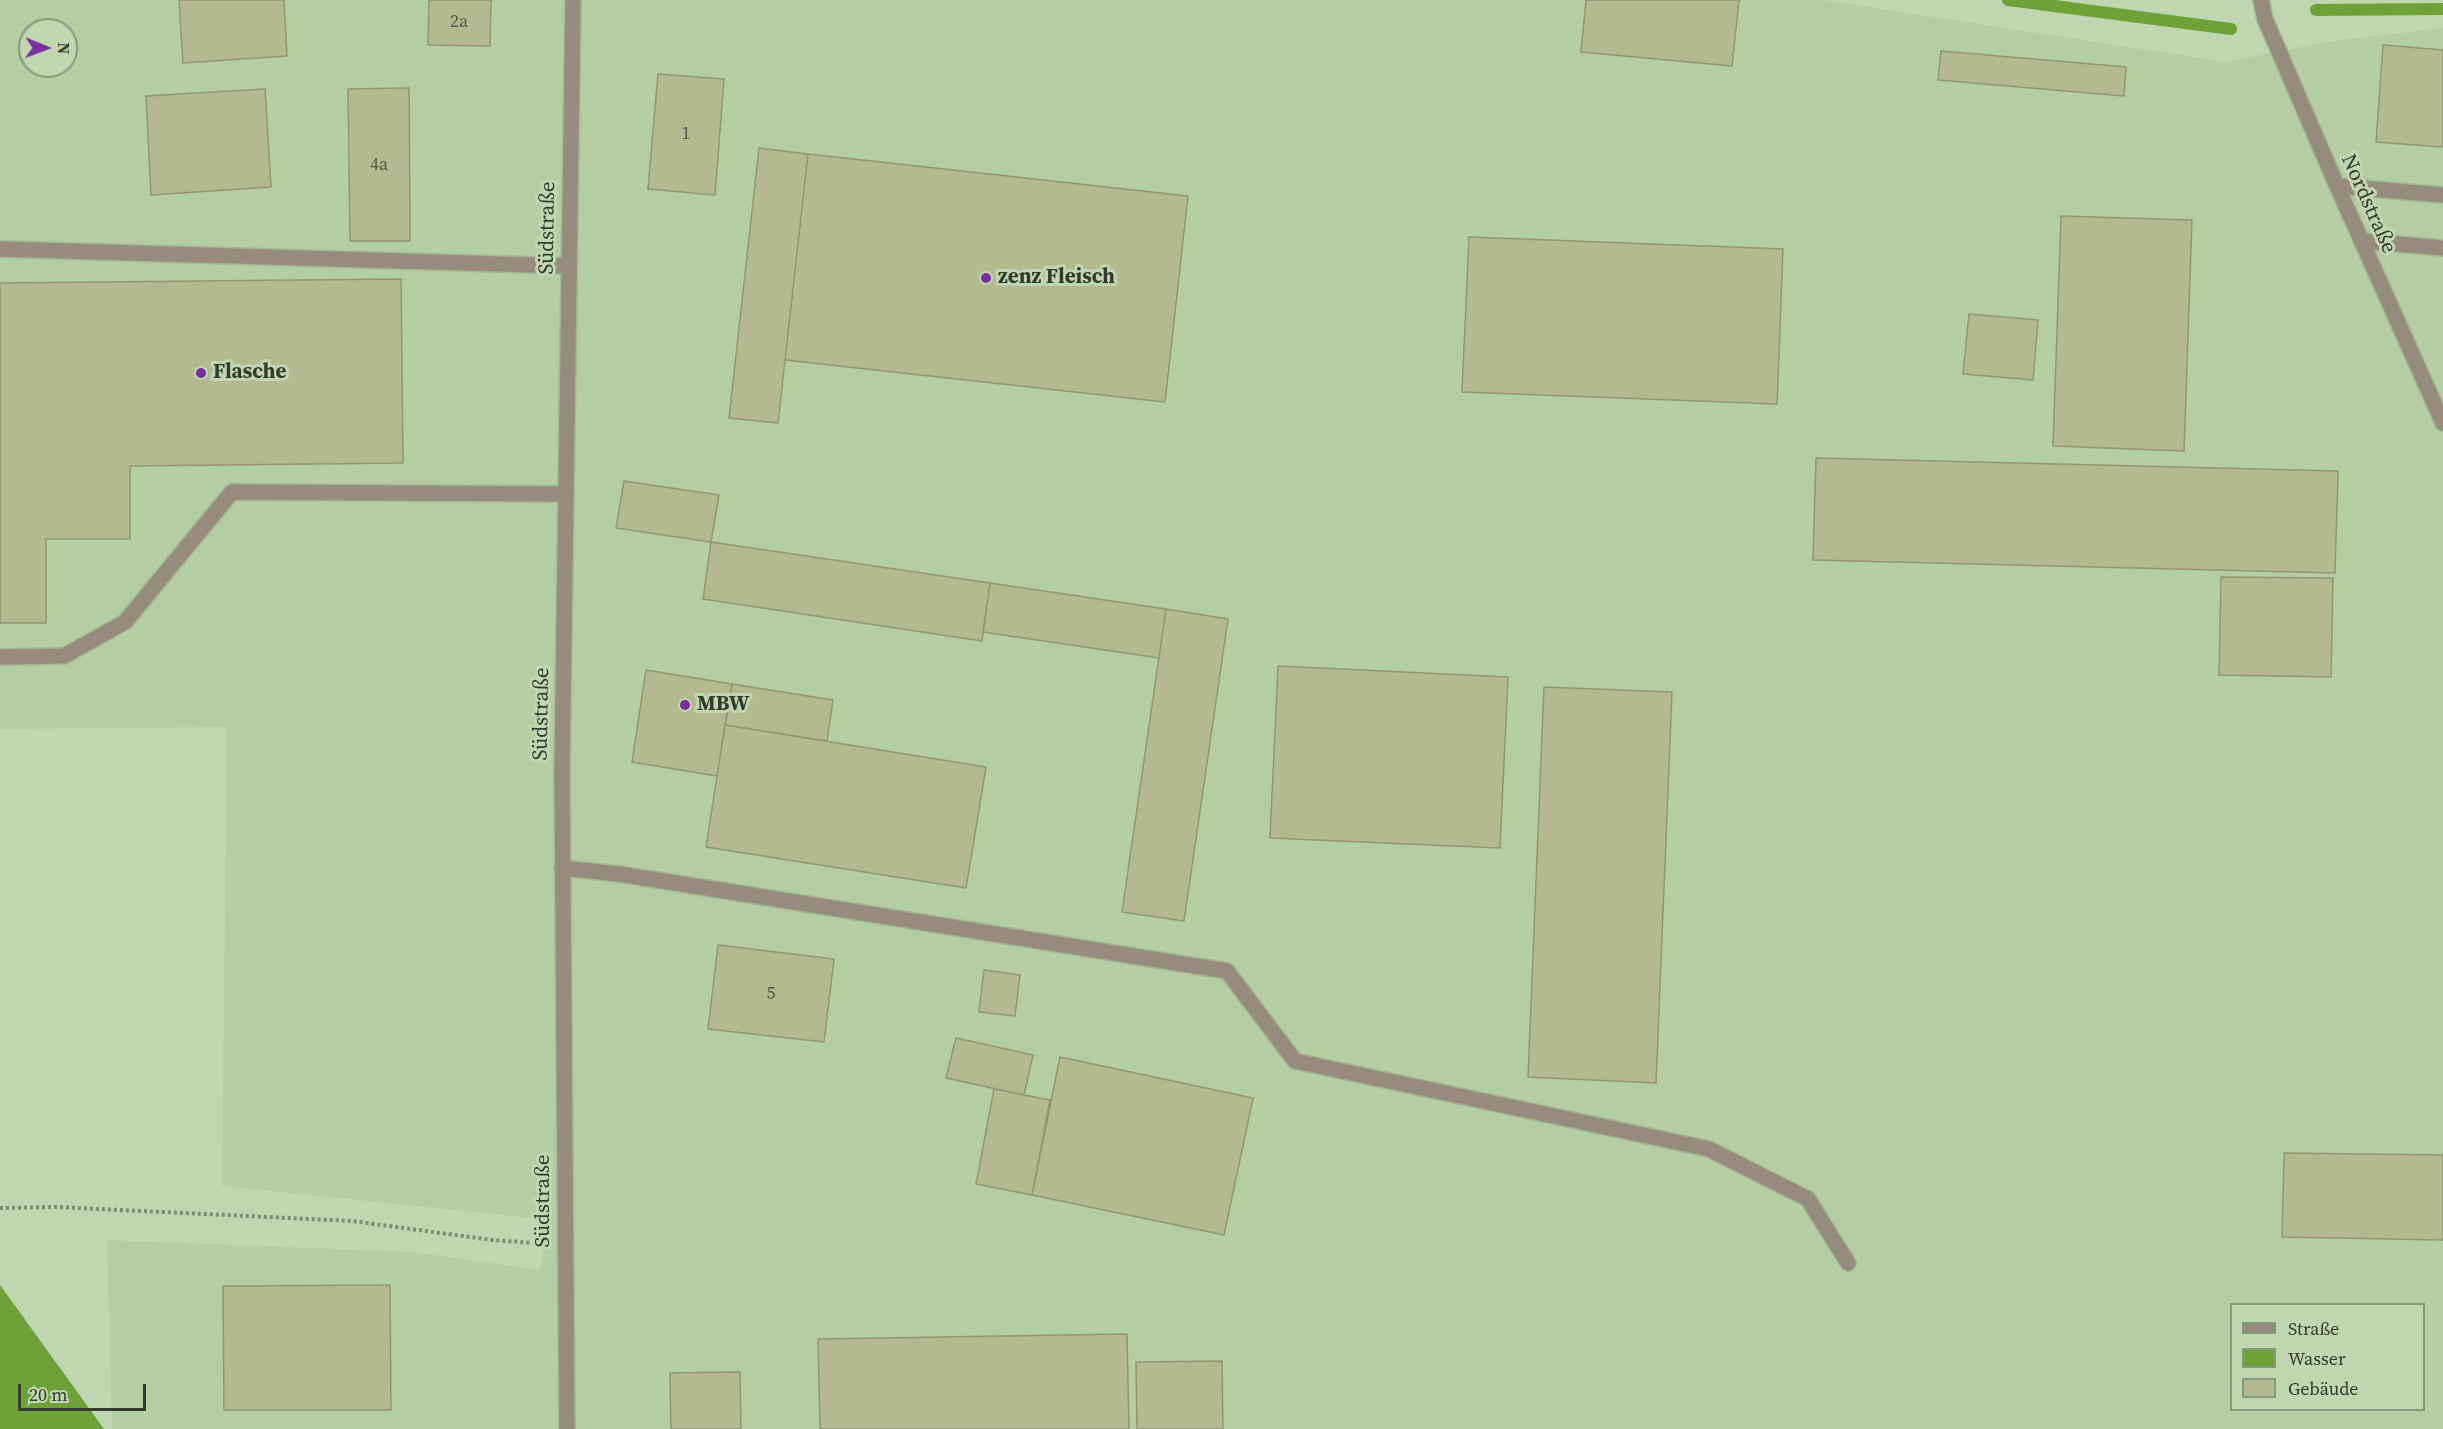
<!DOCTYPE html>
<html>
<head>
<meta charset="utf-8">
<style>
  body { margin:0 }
  #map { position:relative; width:2443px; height:1429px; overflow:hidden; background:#c0d6b0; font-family:"Source Serif 4",serif }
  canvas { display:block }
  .legend { position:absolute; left:2230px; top:1303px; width:195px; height:108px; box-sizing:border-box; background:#c0d6b0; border:2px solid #88987b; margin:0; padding:8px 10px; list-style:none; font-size:18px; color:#333b2c }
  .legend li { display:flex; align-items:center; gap:12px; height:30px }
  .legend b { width:30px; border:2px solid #88987b }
  .north { position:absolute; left:18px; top:18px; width:60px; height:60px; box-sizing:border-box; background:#c0d6b0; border:2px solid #88987b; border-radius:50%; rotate:91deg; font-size:16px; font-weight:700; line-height:24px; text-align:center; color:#333b2c }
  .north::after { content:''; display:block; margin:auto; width:21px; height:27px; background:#792d9e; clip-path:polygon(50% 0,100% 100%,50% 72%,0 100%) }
  .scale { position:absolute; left:18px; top:1384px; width:128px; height:27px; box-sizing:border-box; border:3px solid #333b2c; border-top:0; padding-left:8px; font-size:18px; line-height:21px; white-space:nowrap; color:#333b2c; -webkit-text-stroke:4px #c0d6b0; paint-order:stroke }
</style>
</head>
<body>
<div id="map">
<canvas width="2443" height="1429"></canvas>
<ul class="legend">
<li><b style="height:8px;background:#978b7d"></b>Straße</li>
<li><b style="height:16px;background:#6ca238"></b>Wasser</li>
<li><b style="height:16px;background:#b5b990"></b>Gebäude</li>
</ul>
<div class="north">N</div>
<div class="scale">20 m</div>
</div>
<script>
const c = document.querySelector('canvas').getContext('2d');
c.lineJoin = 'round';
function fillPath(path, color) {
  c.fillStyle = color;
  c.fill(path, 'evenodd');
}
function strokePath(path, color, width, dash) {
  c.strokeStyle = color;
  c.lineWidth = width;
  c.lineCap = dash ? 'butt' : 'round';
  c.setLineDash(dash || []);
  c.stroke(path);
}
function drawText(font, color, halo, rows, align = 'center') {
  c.font = font + ' "Source Serif 4",serif';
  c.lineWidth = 6;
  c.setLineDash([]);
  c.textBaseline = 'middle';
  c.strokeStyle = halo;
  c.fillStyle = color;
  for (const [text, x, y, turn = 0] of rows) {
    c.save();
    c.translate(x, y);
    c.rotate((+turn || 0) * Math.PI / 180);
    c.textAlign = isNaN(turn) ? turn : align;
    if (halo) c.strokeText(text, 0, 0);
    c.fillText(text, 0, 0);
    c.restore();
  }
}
fillPath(new Path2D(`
  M0 0H1823L2226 62 2333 41 2443 28V1429H112L107 1240 412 1252 540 1270 545 1243 542 1219 222 1186 227 727 0 729ZM30 30H66V66H30ZM2232 1304H2424V1410H2232Z`), '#b4cda1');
fillPath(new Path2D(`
  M0 1285 104 1429H0Z`), '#6ca238');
strokePath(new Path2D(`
  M2008 0 2231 29
  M2316 10 2443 9`), '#6ca238', 12);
const building = new Path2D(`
  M179 0H284L287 56 183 63Z
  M429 0H491L490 46 428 45Z
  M1586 0H1739L1732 66 1581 52Z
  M2383 45 2443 50V147L2376 142Z
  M1941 51 2126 67 2124 96 1938 80Z
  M658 74 724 79 715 195 648 189Z
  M409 88 410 241H350L348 89Z
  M265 89 271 187 151 195 146 96Z
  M759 148 808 154 778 423 729 418Z
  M808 154 1188 196 1165 402 785 360Z
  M2061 216 2192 220 2184 451 2053 446Z
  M1469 237 1783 249 1777 404 1462 392Z
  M401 279 403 463 130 466V539H46V623H0V283Z
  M1969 314 2038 320 2033 380 1963 374Z
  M1816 458 2338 471 2335 573 1813 560Z
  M624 481 719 495 711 542 616 528Z
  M711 542 990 583 982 641 703 599Z
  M2221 577 2333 578 2331 677 2219 675Z
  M990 583 1166 609 1159 658 983 632Z
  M1166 609 1228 619 1184 921 1122 912Z
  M1278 666 1508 677 1500 848 1270 838Z
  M646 670 732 684 717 776 632 762Z
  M732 684 833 700 827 741 725 725Z
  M1544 687 1672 692 1656 1083 1528 1077Z
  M725 725 986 767 966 888 706 847Z
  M718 945 834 959 824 1042 708 1029Z
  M984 970 1020 975 1015 1016 979 1012Z
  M956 1038 1033 1055 1024 1095 946 1078Z
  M1060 1057 1253 1098 1224 1235 1032 1195Z
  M994 1089 1050 1100 1032 1195 976 1184Z
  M2284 1153 2443 1155V1240L2282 1237Z
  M390 1285 391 1410H224L223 1286Z
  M1127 1334 1129 1429H820L818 1339Z
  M1222 1361 1223 1429H1137L1136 1362Z
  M740 1372 741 1429H671L670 1373Z`);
fillPath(building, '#b5b990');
strokePath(building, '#93976f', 1.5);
const minor = new Path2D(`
  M2261 0 2265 19 2337 186 2443 423
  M2337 186 2443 195
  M2362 241 2443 248
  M0 249 568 266
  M0 657 64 656 125 622 232 492 565 494
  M562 868 619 874 1227 971 1295 1061 1709 1149 1808 1199 1848 1263
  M567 1429 562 771 573 0`);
strokePath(minor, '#a1b493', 18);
strokePath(new Path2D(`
  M0 1208 58 1207 352 1221 492 1240 535 1243`), '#7d8c71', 4, [3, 3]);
strokePath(minor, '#978b7d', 15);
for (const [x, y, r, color] of [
  [986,278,6,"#792d9e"],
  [201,373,6,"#792d9e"],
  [685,705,6,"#792d9e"]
]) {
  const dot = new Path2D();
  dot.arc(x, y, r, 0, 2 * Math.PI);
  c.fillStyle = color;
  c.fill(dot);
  strokePath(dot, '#c0d6b0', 2);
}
drawText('18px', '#545a45', null, [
  ["2a",459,22],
  ["1",686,134],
  ["4a",379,165],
  ["5",771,994]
]);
drawText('21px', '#333b2c', '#c0d6b0', [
  ["Nordstraße",2368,204,66],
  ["Südstraße",548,228,-89],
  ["Südstraße",542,714,-89],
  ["Südstraße",544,1201,-90]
]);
drawText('bold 21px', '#333b2c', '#c0d6b0', [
  ["zenz Fleisch",998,278],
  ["Flasche",213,373],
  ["MBW",697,705]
], 'left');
</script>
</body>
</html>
